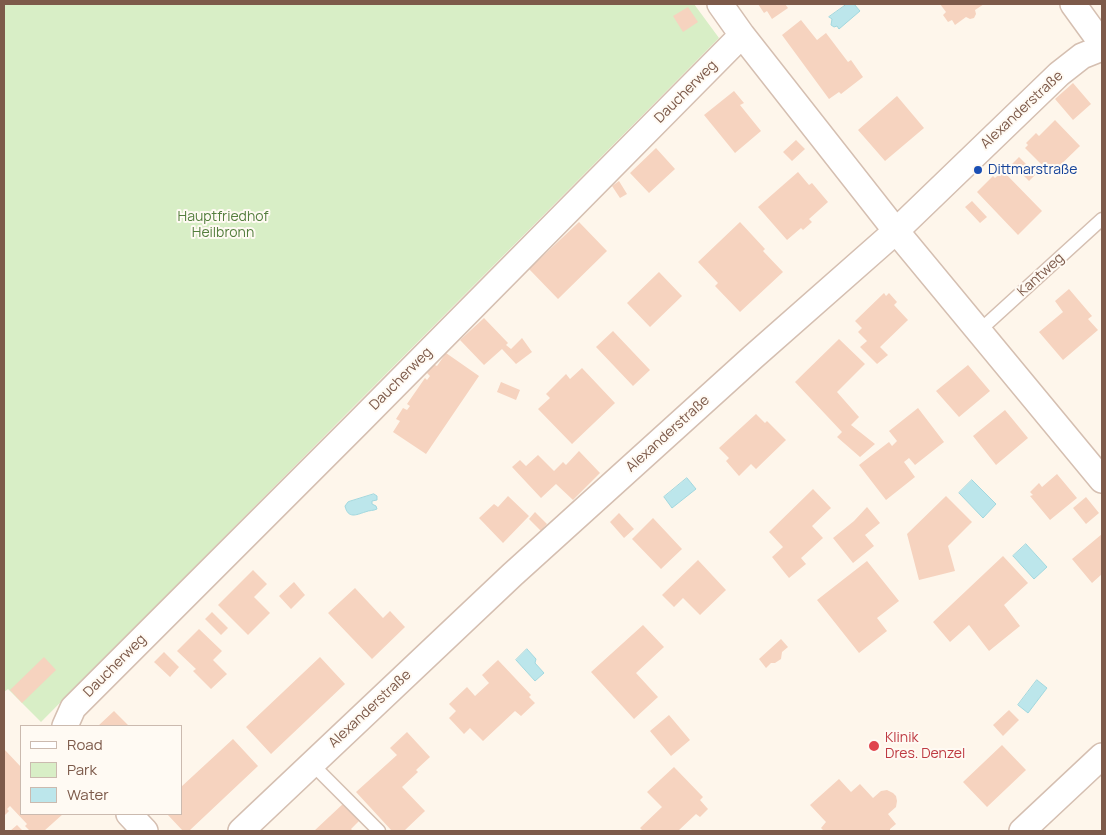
<!DOCTYPE html>
<html>
<head>
<meta charset="utf-8">
<style>
  body { margin:0 }
  #map { position:relative; width:1106px; height:835px; overflow:hidden; background:#fef6eb; font-family:Manrope,sans-serif }
  canvas { display:block }
  .frame { position:absolute; inset:0; border:5px solid #7d5a4a; pointer-events:none }
  .legend { position:absolute; left:20px; top:725px; width:162px; height:90px; box-sizing:border-box; background:#fffaf3; border:1px solid #cbbaaf; margin:0; padding:6px 9px; list-style:none; font-size:15px; color:#7d5a4a }
  .legend li { display:flex; align-items:center; gap:10px; height:25px }
  .legend b { width:25px; border:1px solid #cbbaaf }
</style>
</head>
<body>
<div id="map">
<canvas width="1106" height="835"></canvas>
<div class="frame"></div>
<ul class="legend">
<li><b style="height:6px;background:#fff"></b>Road</li>
<li><b style="height:14px;background:#d8eec6"></b>Park</li>
<li><b style="height:14px;background:#bce6eb"></b>Water</li>
</ul>
</div>
<script>
const c = document.querySelector('canvas').getContext('2d');
c.lineJoin = 'round';
function fillPath(path, color) {
  c.fillStyle = color;
  c.fill(path, 'evenodd');
}
function strokePath(path, color, width, dash) {
  c.strokeStyle = color;
  c.lineWidth = width;
  c.lineCap = dash ? 'butt' : 'round';
  c.setLineDash(dash || []);
  c.stroke(path);
}
function drawText(font, color, halo, rows, align = 'center') {
  c.font = font + ' Manrope,sans-serif';
  c.lineWidth = 4;
  c.setLineDash([]);
  c.textBaseline = 'middle';
  c.strokeStyle = halo;
  c.fillStyle = color;
  for (const [text, x, y, turn = 0] of rows) {
    c.save();
    c.translate(x, y);
    c.rotate((+turn || 0) * Math.PI / 180);
    c.textAlign = isNaN(turn) ? turn : align;
    if (halo) c.strokeText(text, 0, 0);
    c.fillText(text, 0, 0);
    c.restore();
  }
}
fillPath(new Path2D(`
  M4 4H694L719 38 41 722 8 689 4 692Z`), '#d8eec6');
const water = new Path2D(`
  M847 4H854L860 11 839 29 837 26 834 27 831 25 832 19 829 17Z
  M687 478 696 489 672 508 664 497Z
  M972 480 996 504 983 518 959 493Z
  M374 494 377 496V500L372 501V504L376 506 377 509C373 511 370 510 365 512 356 515 348 519 345 506L348 502Z
  M1026 544 1047 567 1034 579 1013 556Z
  M527 649 536 659 535 663 544 673 535 681 516 660Z
  M1037 680 1047 688 1028 713 1018 705Z`);
fillPath(water, '#bce6eb');
strokePath(water, '#a1d7de', 1);
fillPath(new Path2D(`
  M758 4H785L788 8 772 19 767 11 764 13Z
  M940 4H984L975 10 976 14 974 18 970 19 966 17 955 25 952 20 948 22 943 15 946 12Z
  M688 7 698 22 683 32 673 16Z
  M801 20 817 40 826 33 848 62 851 60 863 77 841 94 839 92 829 99 782 35Z
  M1073 83 1091 104 1073 120 1055 99Z
  M734 91 744 103 740 105 761 131 735 153 704 115Z
  M897 96 924 128 885 161 858 130Z
  M1055 120 1080 146 1051 174 1025 148 1028 145 1026 143 1036 133 1039 136Z
  M796 140 805 149 792 161 783 152Z
  M656 148 675 169 649 193 630 173Z
  M1019 157 1036 174 1029 181 1012 164Z
  M1003 171 1042 211 1018 235 977 192 993 176 995 178Z
  M798 172 809 185 812 183 828 202 809 219 812 222 803 230 801 228 787 240 758 207Z
  M619 181 627 194 620 198 612 186Z
  M972 201 987 217 980 223 965 207Z
  M579 222 607 251 558 299 529 269Z
  M740 222 765 249 763 251 783 272 740 312 715 286 718 283 698 262Z
  M659 272 682 296 650 327 627 303Z
  M1069 289 1092 316 1088 319 1098 330 1063 360 1039 332 1063 312 1055 301Z
  M884 293 886 296 889 293 897 302 894 305 908 320 880 347 888 355 877 364 860 347 867 341 858 332 862 328 855 321Z
  M484 318 508 343 506 345 511 349 522 338 532 352 516 364 502 349 484 365 460 340Z
  M613 331 650 370 633 386 596 347Z
  M839 339 865 364 837 392 859 417 851 425 875 444 860 457 837 437 842 432 795 382Z
  M446 353 479 376 426 454 393 432 400 421 396 419 403 408 407 410 410 406 407 404 425 378 427 380 430 376 427 373 433 364 437 366Z
  M968 365 990 391 959 417 936 391Z
  M582 368 615 403 572 444 538 409 550 398 546 394 566 374 570 379Z
  M501 382 520 390 516 400 497 392Z
  M918 408 944 442 915 465 909 458 904 462 915 477 886 500 859 465 889 442 892 446 897 441 889 431Z
  M1005 410 1028 438 996 465 973 436Z
  M756 414 765 423 767 421 786 440 756 469 751 464 739 476 726 461 729 458 719 448Z
  M579 451 600 473 573 500 556 484 541 498 512 467 520 460 526 466 538 455 554 471 563 462 566 465Z
  M1057 474 1077 498 1050 520 1030 496 1033 495 1030 492 1039 483 1042 487Z
  M813 489 831 508 812 526 823 538 801 558 806 564 789 578 772 557 783 547 769 532Z
  M508 496 529 516 503 543 479 518 494 504 498 507Z
  M946 496 972 522 948 546 955 571 919 580 907 534Z
  M1086 497 1099 513 1086 524 1073 508Z
  M867 507 880 523 865 535 874 546 853 563 833 538 854 521Z
  M535 512 547 524 541 531 529 519Z
  M619 513 634 529 624 538 610 522Z
  M653 518 682 549 661 569 632 539Z
  M1102 534V574L1092 583 1072 559Z
  M1003 556 1028 583 1004 605 1020 626 989 651 969 625 950 642 933 622Z
  M698 560 726 590 700 615 683 598 674 607 662 595Z
  M867 561 899 601 877 618 887 631 859 653 817 600Z
  M253 570 267 584 254 597 270 613 248 635 218 605Z
  M294 582 305 595 291 609 279 596Z
  M355 588 383 618 390 611 405 627 372 659 328 613Z
  M212 612 228 628 221 635 205 619Z
  M643 625 664 647 636 673 658 697 634 719 591 672Z
  M199 629 222 651 213 660 227 674 211 689 193 671 196 669 177 651Z
  M781 639 788 647 782 652 781 659 775 663H771L766 668 759 659Z
  M164 652 179 667 170 677 154 662Z
  M44 657 56 670 22 703 10 690Z
  M320 657 345 684 271 754 246 727Z
  M498 660 531 695 529 697 535 703 521 716 515 711 483 741 470 728 464 734 449 718 456 711 449 704 467 687 475 696 489 683 482 675Z
  M1009 710 1019 720 1003 736 993 725Z
  M114 711 129 726H98Z
  M669 715 690 740 671 756 650 731Z
  M407 732 430 757 416 770 418 772 402 787 425 811 404 831H392L356 792 397 755 390 748Z
  M233 739 258 766 189 831H183L167 814H181V787Z
  M1002 745 1026 770 987 807 963 782Z
  M4 749 21 767V814H63L44 831H30L25 826 27 824 10 806 7 809 9 811 4 816Z
  M674 767 703 797 700 800 708 809 700 817 696 814 678 831H643L640 828 662 807 647 792Z
  M839 779 851 792 860 784 873 798 881 791 887 790 893 793 896 796 897 801 896 807 888 814 896 824 890 829V831H824L821 828 826 822 810 805Z
  M345 802 361 819 351 829 353 831H314Z
  M17 825 23 831H10Z`), '#f6d3bf');
const service = new Path2D(`
  M979 331 1102 219
  M312 764 379 831`);
const minor = new Path2D(`
  M720 4 742 35 896 231 1102 480
  M1073 4 1102 44
  M65 726 73 708 357 424 742 35
  M129 814 145 831
  M241 831 512 575 753 357 896 231 1059 74 1082 56 1102 48
  M1022 831 1102 756`);
strokePath(service, '#d5bfb1', 15);
strokePath(minor, '#d5bfb1', 28);
strokePath(service, '#fff', 12);
strokePath(minor, '#fff', 25);
for (const [x, y, r, color] of [
  [978,170,5,"#1a4fb4"],
  [874,746,6,"#e0444e"]
]) {
  const dot = new Path2D();
  dot.arc(x, y, r, 0, 2 * Math.PI);
  c.fillStyle = color;
  c.fill(dot);
  strokePath(dot, '#fffaf3', 2);
}
drawText('14px', '#7d5a4a', '#fffaf3', [
  ["Daucherweg",686,92,-45],
  ["Alexanderstraße",1022,110,-43],
  ["Kantweg",1041,275,-42],
  ["Daucherweg",401,379,-45],
  ["Alexanderstraße",668,434,-42],
  ["Daucherweg",115,666,-45],
  ["Alexanderstraße",370,709,-43]
]);
drawText('14px', '#164399', '#fffaf3', [
  ["Dittmarstraße",988,170]
], 'left');
drawText('14px', '#537e3d', '#fffaf3', [
  ["Hauptfriedhof",223,217],
  ["Heilbronn",223,233]
]);
drawText('14px', '#be3a42', '#fffaf3', [
  ["Klinik",885,738],
  ["Dres. Denzel",885,754]
], 'left');
</script>
</body>
</html>
